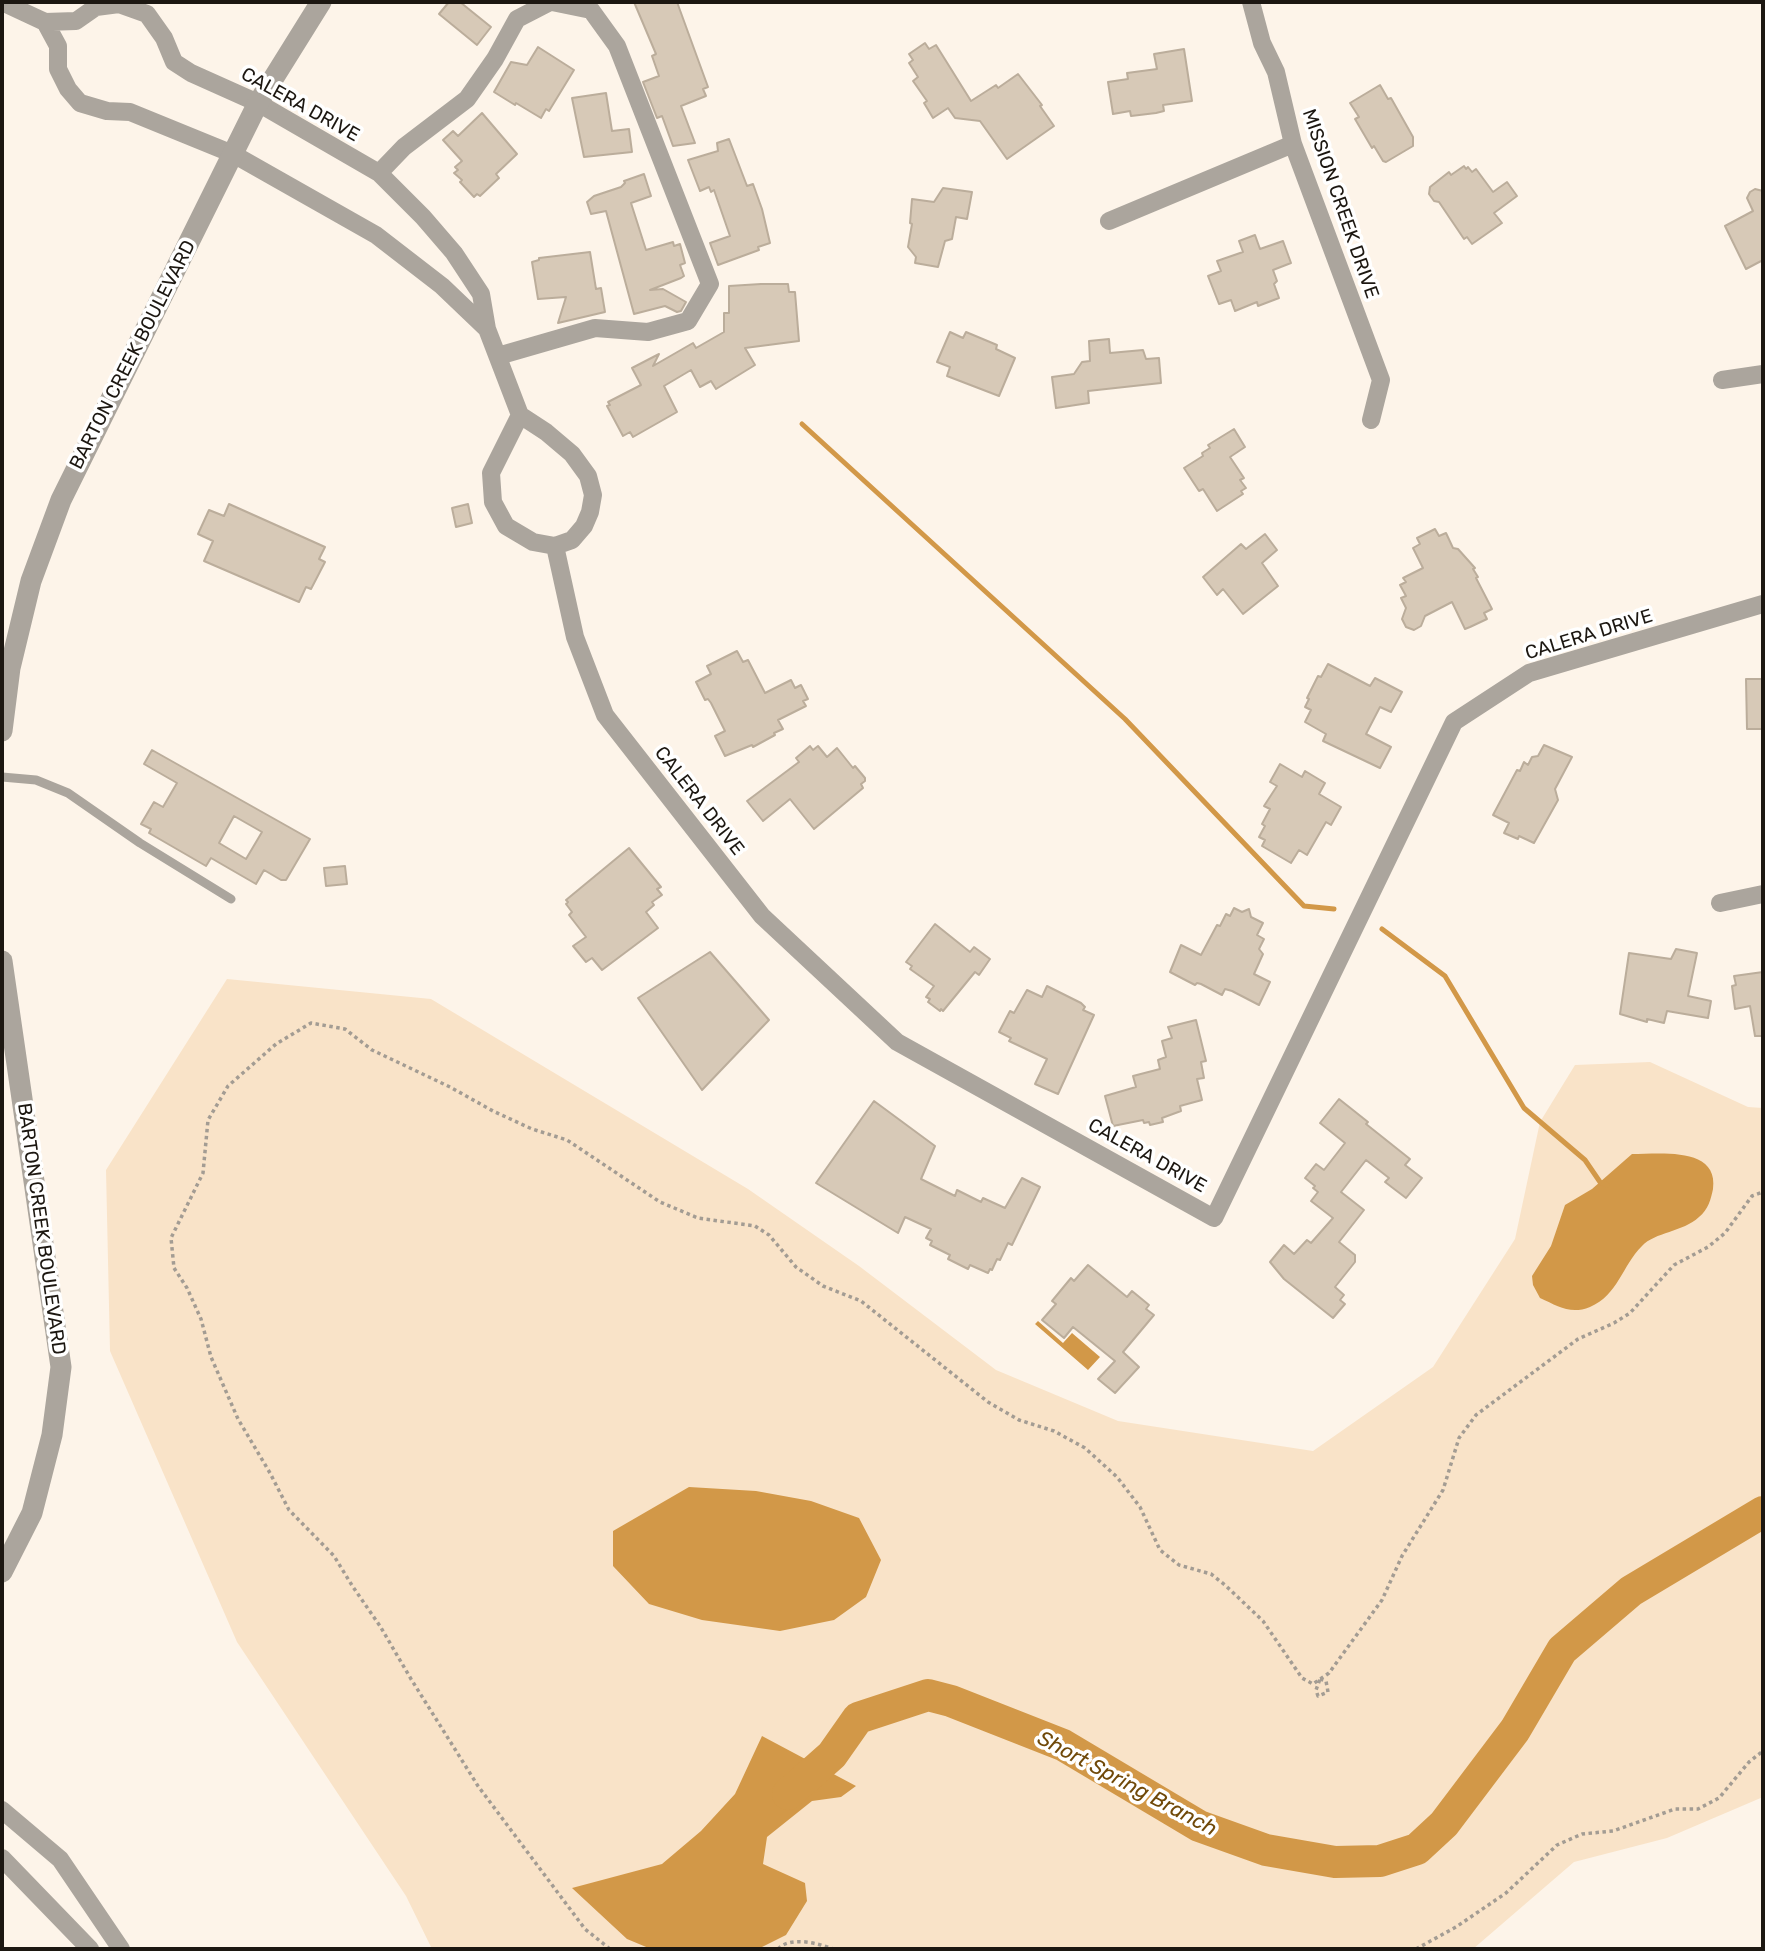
<!DOCTYPE html>
<html>
<head>
<meta charset="utf-8">
<style>
  body { margin:0 }
  #map { position:relative; width:1765px; height:1951px; overflow:hidden; background:#fdf4e9; font-family:Rubik,sans-serif }
  canvas { display:block }
  .frame { position:absolute; inset:0; border:4px solid #1c1711; pointer-events:none }
</style>
</head>
<body>
<div id="map">
<canvas width="1765" height="1951"></canvas>
<div class="frame"></div>
</div>
<script>
const c = document.querySelector('canvas').getContext('2d');
c.lineJoin = 'round';
function fillPath(path, color) {
  c.fillStyle = color;
  c.fill(path, 'evenodd');
}
function strokePath(path, color, width, dash) {
  c.strokeStyle = color;
  c.lineWidth = width;
  c.lineCap = dash ? 'butt' : 'round';
  c.setLineDash(dash || []);
  c.stroke(path);
}
function drawText(font, color, halo, rows, align = 'center') {
  c.font = font + ' Rubik,sans-serif';
  c.lineWidth = 7;
  c.setLineDash([]);
  c.textBaseline = 'middle';
  c.strokeStyle = halo;
  c.fillStyle = color;
  for (const [text, x, y, turn = 0] of rows) {
    c.save();
    c.translate(x, y);
    c.rotate((+turn || 0) * Math.PI / 180);
    c.textAlign = isNaN(turn) ? turn : align;
    if (halo) c.strokeText(text, 0, 0);
    c.fillText(text, 0, 0);
    c.restore();
  }
}
fillPath(new Path2D(`
  M227 979 431 999 748 1189 859 1266 996 1370 1118 1421 1313 1451 1433 1367 1515 1239 1540 1122 1575 1065 1650 1062 1748 1107 1763 1108V1797L1667 1838 1574 1862 1473 1949H432L406 1896 237 1642 110 1351 106 1170Z`), '#f9e3c8');
fillPath(new Path2D(`
  M1632 1154C1659 1154 1719 1146 1713 1189 1711 1199 1708 1210 1699 1217 1683 1232 1655 1232 1642 1246 1622 1266 1618 1295 1590 1307 1570 1315 1558 1306 1540 1298L1533 1285 1532 1276 1551 1246 1565 1205 1592 1189Z
  M1038 1321 1063 1343 1072 1333 1100 1357 1088 1370 1035 1324Z
  M689 1487 756 1491 811 1501 859 1518 881 1560 866 1597 834 1620 780 1631 702 1620 649 1604 613 1566V1531Z
  M762 1736 856 1786 841 1797 812 1801 767 1837 763 1864 805 1883 807 1901 786 1935 758 1949H651L627 1939 572 1888 662 1864 701 1831 735 1794Z`), '#d29848');
strokePath(new Path2D(`
  M802 424 1125 719 1304 906 1334 909
  M1382 929 1445 976 1524 1108 1585 1160 1600 1182 1607 1185`), '#d29848', 5);
strokePath(new Path2D(`
  M788 1794 832 1755 858 1718 928 1695 951 1701 1063 1745 1199 1826 1266 1850 1335 1862 1380 1861 1417 1849 1444 1824 1515 1730 1562 1650 1631 1591 1763 1512`), '#d29848', 32);
const building = new Path2D(`
  M449 2H460L491 27 477 45 439 14Z
  M634 2H677L708 87 703 89 706 96 681 106 695 143 673 146 662 116 657 118 643 82 659 76 652 56 656 54Z
  M925 43 929 49 936 45 971 101 996 85 998 88 1018 74 1042 105 1040 106 1054 126 1007 159 980 121 955 118 948 108 933 118 924 103 927 101 913 81 918 77 909 63 913 60 909 54Z
  M538 47 574 70 549 111 546 109 541 118 516 103 515 105 494 92 511 62 527 65Z
  M1184 49 1192 101 1163 105 1164 111 1156 113 1131 116 1130 111 1113 114 1108 82 1128 79 1127 73 1157 69 1154 54Z
  M1380 85 1388 99 1391 98 1413 137V146L1386 162 1383 161 1374 146 1372 148 1355 119 1359 117 1350 103Z
  M606 93 612 131 629 129 632 152 584 157 572 98Z
  M482 113 517 154 496 174 499 178 480 196 477 194 474 197 460 182 462 180 454 173 458 170 455 167 462 161 443 140 453 131 458 136Z
  M729 139 747 186 753 184 762 209 770 243 758 247 759 250 718 265 710 243 730 236 714 190 711 192 709 187 700 191 688 160 718 151 717 143Z
  M1464 166 1466 169 1468 167 1472 172 1476 169 1493 192 1507 182 1517 196 1494 213 1502 223 1472 244 1467 237 1464 239 1439 202 1434 201 1429 194 1430 187 1449 172 1451 175Z
  M644 174 651 196 631 203 646 250 673 242 674 246 680 244 685 263 680 265 684 276 681 278 650 290 663 289 686 302 681 311 677 312 665 306 634 314 606 211 591 214 587 202 594 196 621 187 625 183 624 181Z
  M943 188 972 192 967 219 956 217 952 239 945 241 938 267 915 263 916 257 908 247 912 224 910 223 912 199 934 202Z
  M1755 189 1763 191V260L1746 269 1725 226 1753 211 1747 198 1750 192Z
  M1255 235 1260 249 1283 241 1291 263 1273 270 1277 281 1274 284 1279 298 1258 306 1257 302 1235 311 1231 300 1219 304 1208 276 1221 271 1217 261 1243 252 1239 241Z
  M590 252 596 289 601 288 605 312 558 323 566 297 538 299 532 262 539 260V258Z
  M761 284H788L789 292H795L799 341 745 348 755 365 716 389 711 381 700 387 691 370 664 386 677 412 633 437 630 432 623 436 607 406 610 405 608 402 641 385 632 368 659 354 653 366 693 343 696 348 724 332V313H729V286Z
  M950 332 963 338 966 332 997 345 996 349 1015 358 999 396 947 376 950 367 937 362Z
  M1109 339 1110 353 1143 350 1146 359 1159 358 1161 383 1088 391 1089 403 1056 408 1052 377 1074 374 1082 362 1090 361 1089 341Z
  M1234 429 1245 447 1230 457 1244 478 1240 480 1246 488 1241 491 1243 494 1217 511 1203 489 1199 491 1184 468 1203 456 1202 453 1210 448 1208 445Z
  M229 504 325 547 319 559 325 562 311 589 306 587 299 602 204 561 213 541 198 534 209 510 224 516Z
  M468 504 472 523 456 527 452 508Z
  M1435 529 1439 536 1446 533 1453 548 1458 549 1475 568 1473 569 1478 577 1476 578 1492 609 1484 613 1487 619 1470 627 1465 629 1452 602 1425 616 1421 626 1414 630 1406 627 1402 619 1406 608 1401 598 1406 596 1400 585 1406 582 1403 578 1423 568 1413 548 1420 544 1417 538Z
  M1265 534 1277 550 1262 563 1278 586 1243 614 1223 589 1217 595 1203 577 1241 544 1246 549Z
  M737 651 743 662 748 660 765 693 791 680 795 688 801 685 808 699 803 701 806 706 778 720 783 729 774 733 775 735 753 747 752 745 725 756 715 736 725 731 711 703 708 699 705 700 696 682 711 674 707 666Z
  M1328 664 1370 686 1375 678 1402 692 1391 712 1380 707 1366 734 1391 747 1380 768 1323 741 1326 734 1305 722 1311 710 1305 707 1309 699 1307 698 1318 676 1321 677Z
  M1746 679H1763V729H1747Z
  M1544 745 1572 757 1555 789 1558 800 1534 843 1519 836 1518 839 1504 833 1509 823 1493 815 1517 770 1520 771 1524 762 1528 765 1532 757 1538 756Z
  M810 746 813 750 818 746 827 757 837 748 853 768 855 766 865 778V781L861 784 863 788 814 829 790 799 763 821 747 801 799 762 796 758Z
  M152 750 310 839 286 880H281L264 870 256 884 211 858 206 866 149 833 151 829 141 824 154 802 163 807 177 783 144 764ZM234 816 262 832 246 859 219 843Z
  M1280 764 1302 777 1305 771 1325 783 1319 794 1341 807 1331 825 1326 822 1307 855 1299 850 1291 863 1262 846 1265 840 1259 837 1265 826 1262 824 1270 809 1264 806 1277 786 1270 782Z
  M629 848 661 887 657 889 662 895 652 902 654 905 646 912 658 928 602 970 592 958 586 962 573 946 586 937 569 915 572 912 566 904 568 902 566 900Z
  M345 866 347 884 326 886 324 868Z
  M1234 908 1242 912 1249 909 1251 917 1263 923 1257 935 1264 939 1259 949 1263 954 1254 974 1270 982 1259 1005 1232 991 1225 989 1222 995 1201 984 1197 983 1195 985 1170 972 1181 945 1201 955 1217 925 1220 926 1226 914 1230 916Z
  M935 924 970 952 974 947 990 959 979 975 975 972 943 1011 941 1009 940 1011 928 1002 930 999 926 997 934 986 910 969 912 966 906 962Z
  M1676 949 1697 953 1688 996 1711 1001 1708 1018 1667 1011 1664 1023 1647 1019V1022L1620 1014 1629 953 1671 959Z
  M710 952 769 1020 702 1090 638 998Z
  M1763 972V1036H1755L1750 1006 1735 1009 1732 986 1736 985 1734 976Z
  M1047 986 1081 1003 1085 1007 1083 1010 1094 1015 1058 1094 1035 1084 1047 1059 1009 1041 1011 1038 999 1032 1010 1011 1014 1013 1027 990 1042 997Z
  M1196 1020 1206 1061 1201 1062 1204 1078 1197 1079 1202 1100 1180 1106 1181 1111 1162 1118 1163 1122 1150 1125 1149 1122 1144 1123 1143 1120 1113 1126 1105 1096 1136 1087 1133 1076 1160 1069 1158 1060 1166 1057 1162 1041 1172 1038 1168 1027Z
  M1339 1099 1368 1122 1366 1124 1410 1159 1405 1165 1422 1178 1406 1198 1385 1182 1389 1178 1366 1160 1341 1192 1364 1210 1339 1242 1355 1255V1262L1335 1287 1344 1295 1340 1300 1345 1304 1333 1318 1284 1279 1270 1262 1284 1245 1294 1254 1307 1240 1311 1243 1333 1218 1311 1201 1318 1192 1313 1188 1315 1186 1305 1178 1316 1164 1324 1170 1345 1143 1320 1123Z
  M874 1101 935 1146 921 1179 955 1196 957 1190 981 1202 983 1198 1005 1208 1022 1178 1040 1187 1012 1245 1008 1243 1000 1260 997 1259 992 1270 990 1269 988 1273 970 1265 968 1269 948 1259 950 1255 930 1245 932 1241 926 1238 931 1229 905 1217 898 1233 816 1183Z
  M1088 1265 1127 1297 1132 1291 1149 1305 1146 1309 1154 1315 1123 1352 1139 1367 1115 1393 1098 1379 1115 1361 1073 1327 1064 1338 1042 1320 1056 1304 1052 1301 1071 1278 1074 1281Z`);
fillPath(building, '#d7c9b7');
strokePath(building, '#bbad9b', 2);
strokePath(new Path2D(`
  M1320 1679 1326 1681 1328 1692 1318 1696 1316 1690Z
  M610 1949 585 1929 478 1786 411 1679 380 1626 353 1587 334 1556 289 1510 270 1473 238 1419 211 1357 201 1319 187 1288 174 1268 171 1238 203 1173 208 1120 228 1086 276 1044 311 1023 345 1029 372 1050 450 1087 493 1111 532 1129 567 1140 660 1202 698 1218 755 1226 769 1235 796 1267 823 1286 861 1301 988 1402 1019 1420 1054 1431 1085 1448 1117 1477 1140 1507 1160 1550 1179 1565 1211 1574 1225 1585 1263 1621 1302 1678 1313 1684 1329 1673 1382 1600 1402 1556 1443 1490 1459 1438 1476 1415 1578 1339 1614 1323 1630 1313 1674 1265 1708 1247 1725 1233 1752 1196 1763 1192
  M778 1949C790 1936 818 1943 833 1949
  M1416 1949 1456 1927 1506 1893 1557 1845 1582 1834 1613 1831 1675 1809H1698L1719 1798 1749 1762 1763 1751`), '#a39c93', 3.5, [3.5, 3.5]);
strokePath(new Path2D(`
  M2 777 36 780 68 793 140 843 231 899`), '#aba59d', 9);
strokePath(new Path2D(`
  M2 2 45 22 76 21 96 7 119 4 147 14 164 38 174 62 191 73 258 103 379 173 423 217 454 253 481 294 487 329 520 415 546 432 572 454 588 476 593 495 590 512 584 526 572 540 555 546 533 542 506 526 493 502 491 473 520 415
  M1251 2 1262 43 1276 72 1293 144 1381 380 1371 420
  M45 22 58 46V69L68 89 80 103 107 111 130 112 233 154 376 235 442 286 487 329
  M379 173 404 147 467 99 495 59 517 19 550 2
  M1109 221 1293 144
  M498 356 595 328 648 332 688 321 710 284 617 46 591 10 552 2
  M1722 380 1763 374
  M555 546 575 637 605 715 762 916 897 1042 1214 1218 1454 722 1529 673 1763 604
  M1720 903 1763 894
  M2 1810 60 1859 121 1949
  M2 1858 90 1949`), '#aba59d', 18);
strokePath(new Path2D(`
  M2 731 10 668 31 581 61 500 258 103 321 2
  M2 961 61 1367 52 1435 32 1513 2 1572`), '#aba59d', 21);
drawText('19px', '#1c1711', '#fff', [
  ["CALERA DRIVE",300,105,29],
  ["MISSION CREEK DRIVE",1340,204,71],
  ["BARTON CREEK BOULEVARD",133,355,-63],
  ["CALERA DRIVE",1589,635,-17],
  ["CALERA DRIVE",699,801,52],
  ["CALERA DRIVE",1147,1156,29],
  ["BARTON CREEK BOULEVARD",41,1229,82]
]);
drawText('italic 21px', '#704909', '#fff', [
  ["Short Spring Branch",1127,1784,28]
]);
</script>
</body>
</html>
